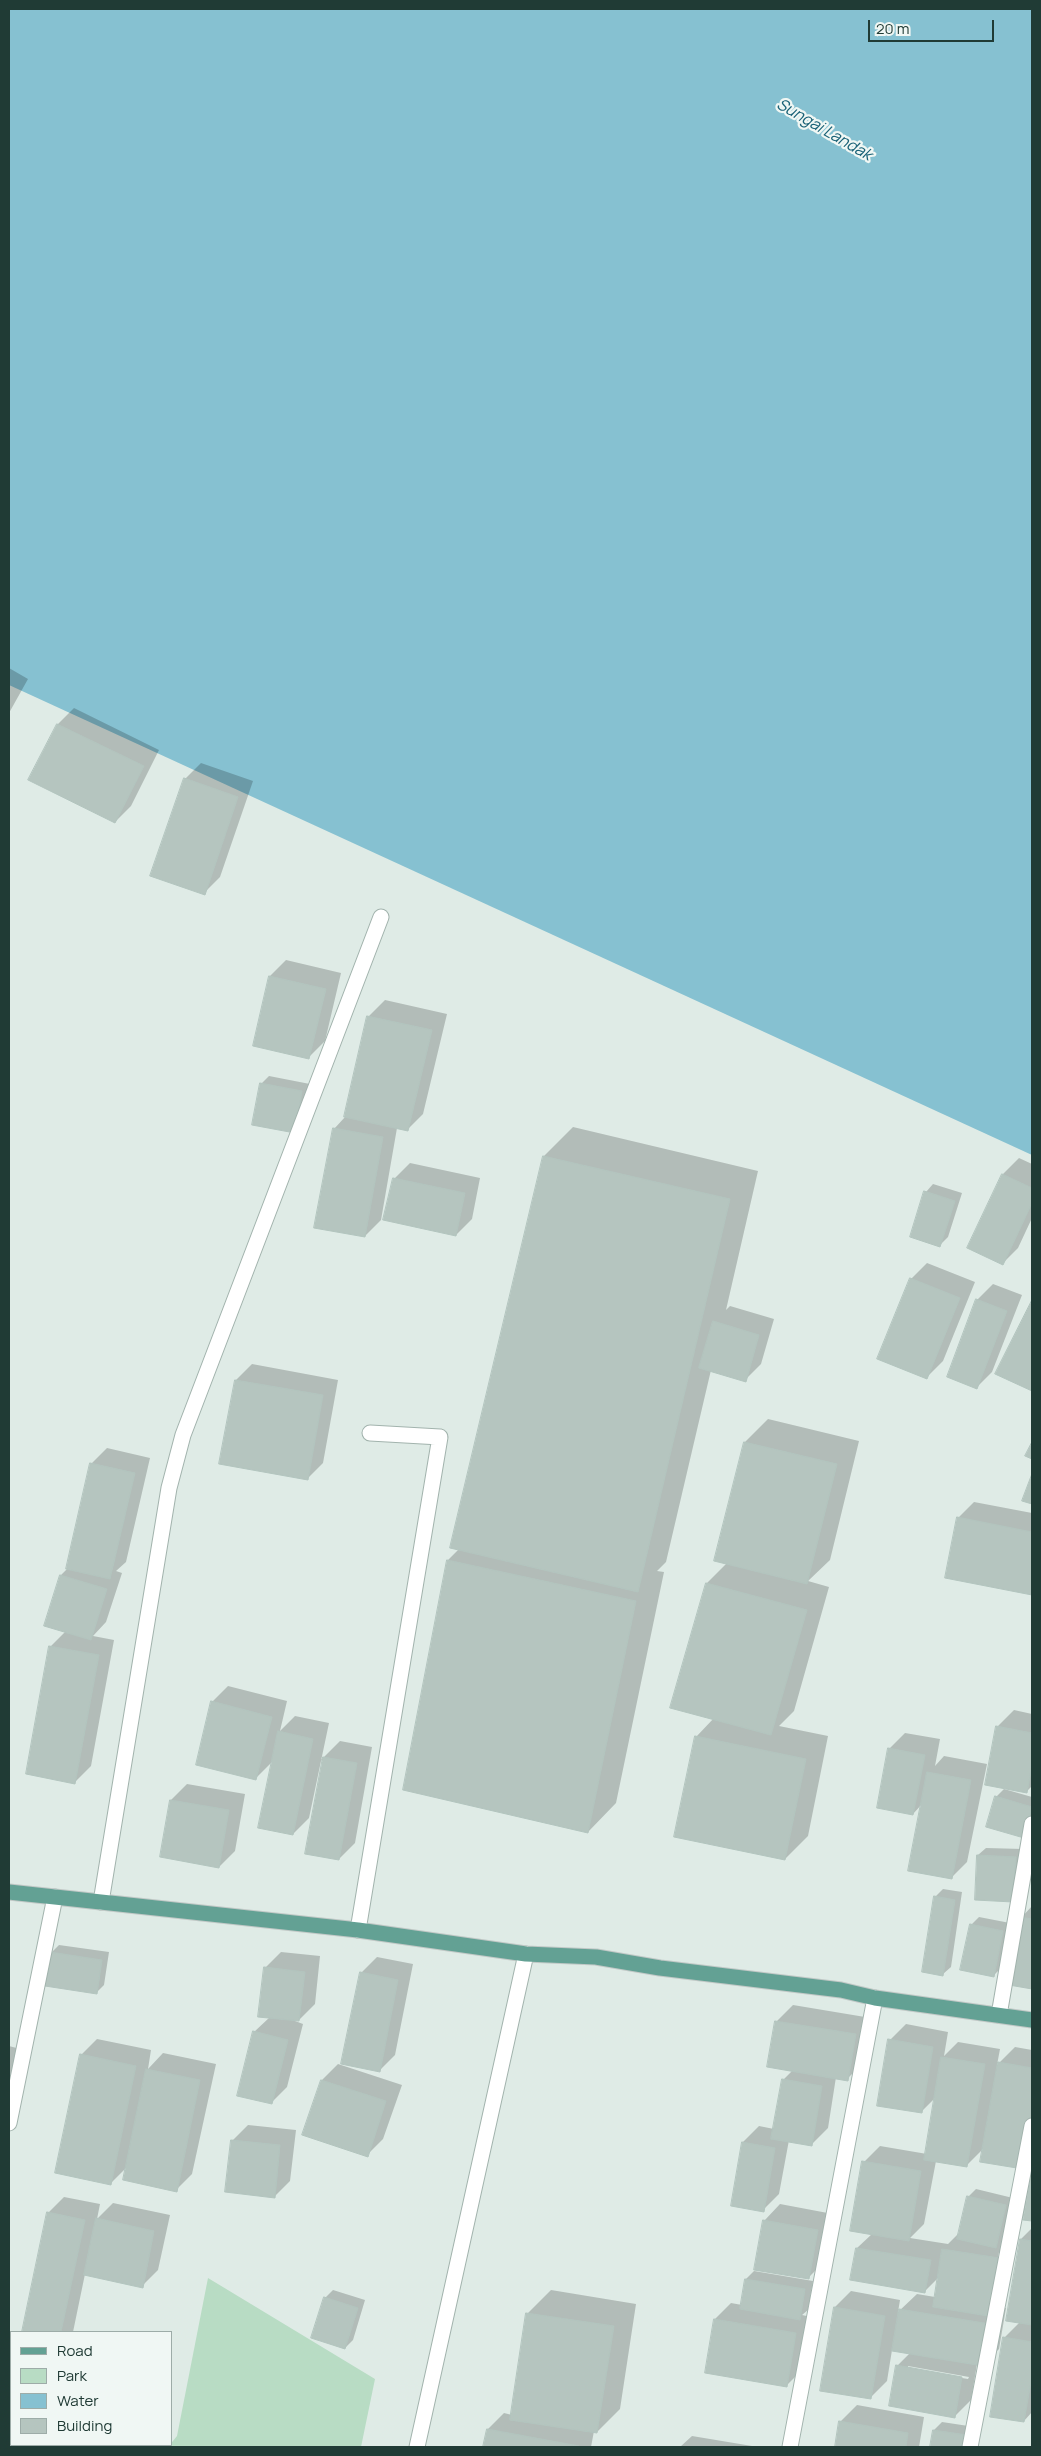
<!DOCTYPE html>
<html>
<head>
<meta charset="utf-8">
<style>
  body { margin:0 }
  #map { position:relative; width:1041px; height:2456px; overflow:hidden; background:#dfebe6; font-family:Manrope,sans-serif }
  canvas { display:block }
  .frame { position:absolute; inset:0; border:10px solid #203b35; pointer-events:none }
  .legend { position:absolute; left:10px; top:2331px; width:162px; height:115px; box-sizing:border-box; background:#f0f7f4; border:1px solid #9daca8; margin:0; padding:6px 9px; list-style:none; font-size:15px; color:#203b35 }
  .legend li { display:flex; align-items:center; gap:10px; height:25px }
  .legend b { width:25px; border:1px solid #9daca8 }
  .scale { position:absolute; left:868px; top:20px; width:126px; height:22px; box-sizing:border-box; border:2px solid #203b35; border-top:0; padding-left:6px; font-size:15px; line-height:18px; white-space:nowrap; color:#203b35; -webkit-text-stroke:4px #f0f7f4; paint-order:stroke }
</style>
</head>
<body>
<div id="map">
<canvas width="1041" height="2456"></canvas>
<div class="frame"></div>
<ul class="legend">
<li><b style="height:6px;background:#63a194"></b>Road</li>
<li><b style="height:14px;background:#b8dcc4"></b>Park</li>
<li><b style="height:14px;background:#86c1d1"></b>Water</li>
<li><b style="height:14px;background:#b5c5bf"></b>Building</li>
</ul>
<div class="scale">20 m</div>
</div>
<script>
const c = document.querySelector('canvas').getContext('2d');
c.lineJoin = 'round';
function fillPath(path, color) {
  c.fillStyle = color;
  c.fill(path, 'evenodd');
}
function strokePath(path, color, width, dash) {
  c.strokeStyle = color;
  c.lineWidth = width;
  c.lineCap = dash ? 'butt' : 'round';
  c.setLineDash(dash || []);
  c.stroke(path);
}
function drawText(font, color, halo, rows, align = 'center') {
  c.font = font + ' Manrope,sans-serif';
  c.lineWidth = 4.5;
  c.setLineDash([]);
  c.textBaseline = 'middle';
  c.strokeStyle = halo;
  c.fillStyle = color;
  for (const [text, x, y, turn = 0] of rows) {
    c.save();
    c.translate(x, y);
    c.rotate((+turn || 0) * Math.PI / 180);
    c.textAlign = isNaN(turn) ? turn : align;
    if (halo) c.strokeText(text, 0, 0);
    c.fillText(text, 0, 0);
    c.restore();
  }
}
fillPath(new Path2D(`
  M208 2278 375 2379 361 2447H168L177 2436Z`), '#b8dcc4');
fillPath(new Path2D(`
  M9 9H1032V1155L9 685Z`), '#86c1d1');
fillPath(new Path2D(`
  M9 668 28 679 9 713Z
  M74 708 159 750 131 806 115 822 30 779 58 724Z
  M201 763 253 781 220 877 204 893 185 779Z
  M286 960 341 973 325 1041 309 1057 270 976Z
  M385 1000 447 1014 423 1114 407 1130 397 1128 381 1220 365 1236 334 1129 345 1117 369 1016Z
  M269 1076 310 1084 302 1124 261 1084Z
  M573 1127 758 1171 726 1310 730 1306 774 1319 761 1364 745 1380 711 1370 666 1562 657 1571 664 1572 616 1803 588 1832 404 1789 448 1560 459 1549 451 1548 544 1156Z
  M1019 1158 1032 1164V1218L1018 1248 1002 1264 968 1247 1003 1174Z
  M410 1163 480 1178 472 1219 456 1235 394 1179Z
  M933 1184 962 1193 948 1237 940 1245 926 1192Z
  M927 1263 975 1282 943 1361 927 1377 911 1279Z
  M993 1284 1022 1295 992 1372 976 1388 977 1300Z
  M1032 1303V1390L997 1373Z
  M252 1364 338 1380 323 1463 307 1479 236 1380Z
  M768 1419 859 1441 830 1560 808 1581 829 1587 794 1711 779 1726 828 1736 808 1836 785 1859 696 1737 714 1718 672 1707 707 1583 727 1563 745 1442Z
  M107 1448 150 1458 126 1562 116 1571 122 1573 106 1622 93 1636 114 1640 91 1766 75 1782 50 1647 66 1631 46 1625 61 1575 67 1569 91 1464Z
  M974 1502 1032 1513V1593L947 1577 958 1518Z
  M228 1686 287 1701 280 1731 295 1716 329 1723 309 1818 293 1834 273 1761 256 1778 212 1702Z
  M1014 1710 1032 1714V1786L1027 1791 998 1726Z
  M905 1733 940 1739 935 1766 944 1756 987 1764 967 1862 951 1878 922 1804 913 1814 889 1749Z
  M340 1741 372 1747 355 1843 339 1859 323 1761 321 1760Z
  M187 1784 245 1794 235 1851 219 1867 161 1856 171 1800Z
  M1004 1789 1032 1797V1826L996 1797Z
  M986 1848 1023 1849 1021 1892 978 1855Z
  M943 1889 962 1892 951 1967 943 1974 935 1897Z
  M1032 1906V1987L1010 1984 1021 1918Z
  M979 1917 1010 1923 1001 1968 993 1976 971 1925Z
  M59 1945 109 1952 104 1985 96 1993 51 1953Z
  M281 1952 320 1956 315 2004 299 2020 287 2018 303 2024 287 2087 271 2103 254 2032 270 2017 265 1968Z
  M377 1957 413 1964 395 2055 379 2071 361 1973Z
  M793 2005 871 2018 863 2063 847 2079 836 2077 828 2128 812 2144 789 2140 779 2194 763 2210 743 2142 759 2126 774 2129 783 2080 793 2070 777 2021Z
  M906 2024 948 2032 944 2056 958 2042 1000 2049 997 2065 1015 2047 1032 2050V2158L984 2148 966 2166 936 2161 924 2224 910 2238 948 2244 960 2232 968 2197 976 2189 1013 2198 996 2307 1006 2308 999 2349 983 2365 977 2364 971 2400 955 2416 897 2366 910 2353 892 2350 887 2381 871 2397 835 2307 851 2291 900 2300 898 2312 917 2294 935 2297 939 2277 925 2291 857 2248 872 2234 864 2162 880 2146 927 2154 936 2097 921 2112 890 2040ZM999 2252H1001L990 2299ZM908 2366 969 2377 968 2379 908 2369Z
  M97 2039 151 2050 148 2069 163 2053 216 2064 192 2174 176 2190 127 2167 111 2183 81 2055Z
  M9 2046 24 2050 9 2113Z
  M338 2064 402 2085 383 2139 367 2155 304 2134 322 2080Z
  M248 2125 296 2130 290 2181 274 2197 232 2141Z
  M64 2197 100 2204 97 2219 113 2203 170 2215 158 2270 142 2286 85 2274 73 2332H23L48 2213Z
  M780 2204 833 2214 825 2261 809 2277 764 2221Z
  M1032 2228V2412L1024 2421 1004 2338 1020 2322 1021 2239Z
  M754 2271 813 2281 808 2310 802 2315 811 2317 803 2369 787 2385 715 2319 731 2303 742 2305 746 2279Z
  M333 2290 365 2300 353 2340 345 2348 325 2298Z
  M551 2290 636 2304 620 2409 597 2432 594 2431 591 2447H485L488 2429 504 2413 512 2415 528 2313Z
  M857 2405 924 2417 919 2447H836L841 2421Z
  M942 2422 975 2427 971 2447H931L934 2430Z
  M9 2434 11 2435V2445H50V2447H9Z
  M692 2436 758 2447H680Z`), '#0003');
const building = new Path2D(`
  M57 724 144 766 115 823 28 780Z
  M184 778 238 797 205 895 150 876Z
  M269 976 326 989 309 1059 253 1046Z
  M367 1016 432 1030 408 1131 344 1117Z
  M260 1083 302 1091 295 1133 252 1125Z
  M333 1128 383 1137 365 1237 314 1228Z
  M543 1156 730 1199 638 1592 450 1548Z
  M1002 1174 1032 1188V1203L1003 1265 967 1248Z
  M393 1178 465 1193 456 1236 383 1220Z
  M924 1191 955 1201 940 1247 910 1237Z
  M910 1278 960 1298 927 1379 877 1359Z
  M976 1299 1007 1311 977 1389 947 1377Z
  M1032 1300V1391L995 1374Z
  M713 1321 759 1335 746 1382 699 1368Z
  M235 1380 323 1395 308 1480 219 1464Z
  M744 1442 837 1464 807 1584 714 1561Z
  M1032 1442V1459L1025 1456Z
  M90 1463 135 1473 110 1579 66 1569Z
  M1032 1474V1504L1022 1501Z
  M957 1517 1032 1532V1595L945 1578Z
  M447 1560 636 1601 588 1833 403 1790Z
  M60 1575 107 1589 91 1640 44 1626Z
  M706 1583 807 1610 771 1735 670 1708Z
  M49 1646 99 1655 75 1784 26 1774Z
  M211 1701 272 1717 256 1780 196 1765Z
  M996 1726 1032 1733V1765L1027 1793 985 1785Z
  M278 1731 313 1739 293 1835 258 1828Z
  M695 1736 806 1759 785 1860 674 1837Z
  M888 1748 925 1755 913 1815 877 1808Z
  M323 1757 357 1763 339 1860 305 1854Z
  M927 1772 971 1780 952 1879 908 1871Z
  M995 1796 1032 1807 1024 1838 986 1827Z
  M170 1800 229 1810 219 1868 160 1857Z
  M977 1855 1016 1857 1013 1902 975 1900Z
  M934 1896 955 1900 943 1976 922 1972Z
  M1020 1917 1032 1919V1989L1009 1985Z
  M970 1924 1003 1931 994 1977 960 1970Z
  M50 1952 102 1960 97 1994 45 1986Z
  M264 1967 305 1972 299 2021 258 2017Z
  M360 1972 398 1980 380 2072 341 2064Z
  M775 2021 856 2034 848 2081 767 2067Z
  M253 2031 288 2040 272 2104 237 2096Z
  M888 2039 933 2047 922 2113 877 2106Z
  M80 2054 136 2066 111 2185 55 2173Z
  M941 2057 985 2064 967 2167 924 2160Z
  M998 2062 1032 2068V2114L1023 2169 980 2162Z
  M146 2069 200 2080 177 2192 123 2180Z
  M782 2079 822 2086 812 2146 771 2139Z
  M321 2080 386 2101 368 2157 302 2135Z
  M231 2140 280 2145 275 2198 225 2192Z
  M742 2142 775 2148 764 2212 731 2206Z
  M862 2161 921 2171 909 2241 850 2231Z
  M1032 2168V2221L1023 2220Z
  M967 2196 1006 2205 996 2248 957 2239Z
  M47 2212 85 2220 61 2332H22Z
  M96 2218 154 2231 143 2288 84 2275Z
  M763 2220 818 2230 809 2279 754 2270Z
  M1020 2239 1032 2241V2325L1006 2321Z
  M856 2248 931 2260 925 2293 850 2280Z
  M942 2249 999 2258 988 2316 933 2307Z
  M745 2279 805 2289 800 2320 740 2309Z
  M324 2297 358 2308 345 2349 311 2338Z
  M834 2307 885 2316 871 2399 820 2391Z
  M899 2309 990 2324 983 2366 892 2351Z
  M526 2313 614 2326 597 2433 510 2420Z
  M714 2319 796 2333 787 2387 705 2373Z
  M1003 2337 1032 2342V2376L1024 2422 990 2417Z
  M896 2365 962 2377 955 2418 889 2406Z
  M839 2421 908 2433 906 2447H835Z
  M487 2429 579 2446V2447H483Z
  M933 2430 967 2435 965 2447H930Z`);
fillPath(building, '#b5c5bf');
strokePath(building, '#b2c4be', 1);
const minor = new Path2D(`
  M101 1902 169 1488 183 1435 381 917
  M358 1930 440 1437 370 1433
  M999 2015 1032 1824
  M9 2123 55 1897
  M417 2447 526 1954
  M790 2447 875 1998
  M970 2447 1032 2126`);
const major = new Path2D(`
  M9 1892 358 1930 526 1954 596 1957 660 1968 841 1990 875 1998 1032 2020`);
strokePath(minor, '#a2b3ad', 17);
strokePath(major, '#c1c8c6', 17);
strokePath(minor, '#fff', 15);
strokePath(major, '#63a194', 15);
drawText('italic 16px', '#1a6277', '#f0f7f4', [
  ["Sungai Landak",824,130,30]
]);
</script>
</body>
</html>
